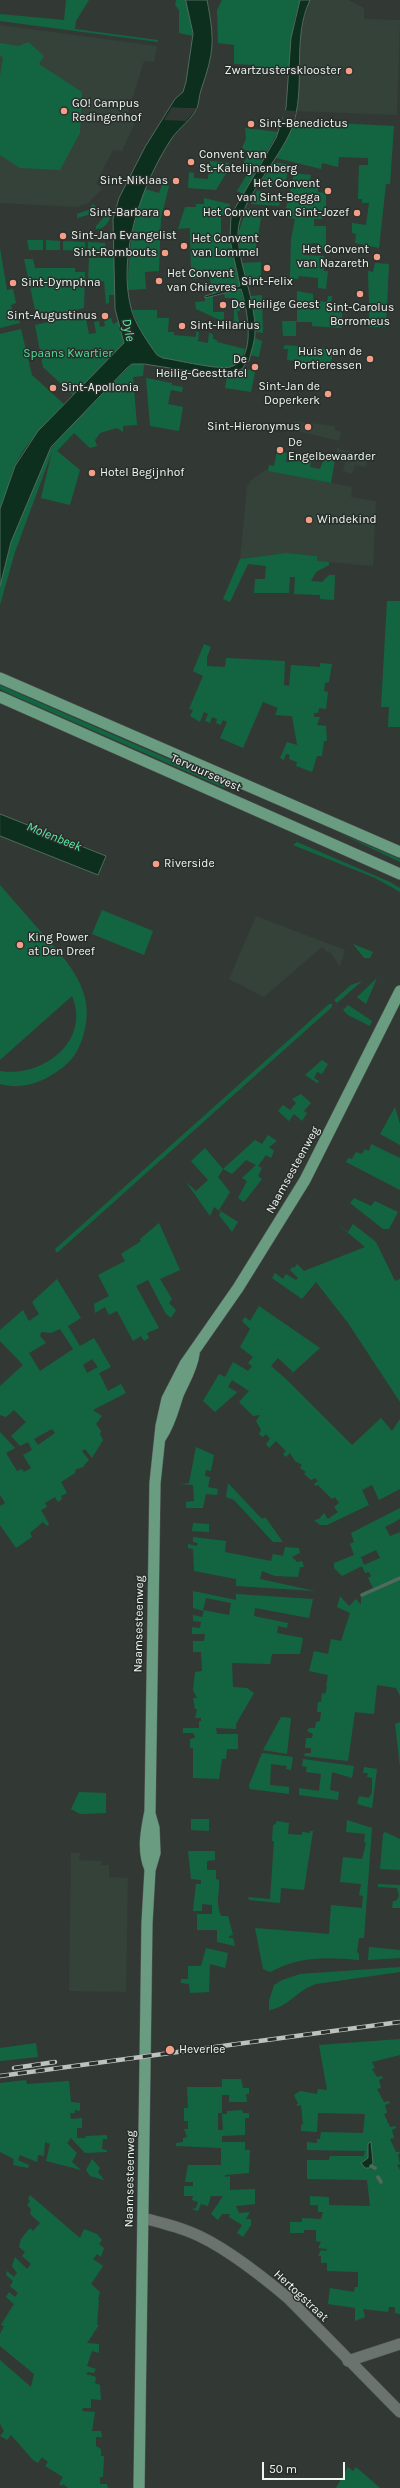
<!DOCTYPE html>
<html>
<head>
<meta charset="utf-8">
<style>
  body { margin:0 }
  #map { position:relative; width:400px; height:2488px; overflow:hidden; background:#323935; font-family:Karla,sans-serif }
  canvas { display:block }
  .scale { position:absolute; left:262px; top:2462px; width:83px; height:18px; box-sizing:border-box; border:2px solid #f0f5f2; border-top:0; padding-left:5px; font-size:12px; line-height:14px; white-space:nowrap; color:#f0f5f2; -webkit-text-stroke:3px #282f2b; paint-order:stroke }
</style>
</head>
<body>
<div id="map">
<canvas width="400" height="2488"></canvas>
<div class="scale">50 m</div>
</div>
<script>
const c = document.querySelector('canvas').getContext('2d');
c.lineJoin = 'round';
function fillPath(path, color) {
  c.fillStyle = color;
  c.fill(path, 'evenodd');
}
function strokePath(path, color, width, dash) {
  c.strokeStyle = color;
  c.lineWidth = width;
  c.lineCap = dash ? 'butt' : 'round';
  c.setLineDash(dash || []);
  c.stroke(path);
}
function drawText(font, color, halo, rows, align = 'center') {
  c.font = font + ' Karla,sans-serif';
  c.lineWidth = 3;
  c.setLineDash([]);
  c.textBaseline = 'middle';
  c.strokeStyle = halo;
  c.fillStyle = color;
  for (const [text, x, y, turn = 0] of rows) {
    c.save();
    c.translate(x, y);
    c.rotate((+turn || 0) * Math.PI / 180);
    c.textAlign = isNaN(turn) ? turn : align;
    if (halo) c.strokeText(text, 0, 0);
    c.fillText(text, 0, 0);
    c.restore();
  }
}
fillPath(new Path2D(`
  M310 0H348L364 8V19L400 20 397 115 296 111 301 32Z
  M0 25 157 46 154 62 144 61 126 119 135 123 122 151 113 150 96 183 102 189 88 203 77 207 0 203Z
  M294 421 335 426V430L341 432 339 441 293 430Z
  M337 448 368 456 366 467 355 465 352 474 343 471 345 463 335 460Z
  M265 470 352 487 351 497 376 501 373 566 317 561V556L286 553 240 559 247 487 251 480Z
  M256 916 345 950 340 967 330 951 328 953 322 947 264 997 229 979Z
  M71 1853H80L79 1860 101 1861V1865H109V1877L128 1878 126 1992 69 1991Z`), '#34423a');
fillPath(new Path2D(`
  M66 0H89L76 21 75 29 158 40V42L0 21V14L64 20Z
  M176 0H186L193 36 179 33V10L175 5Z
  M222 0H300L294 21 289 69 267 67 265 76 250 73 252 65 234 64V45L218 43 217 10Z
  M28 42 44 56 39 64 82 92 80 133 60 170 20 168 0 155V76L3 57 0 56V43L19 46Z
  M294 121 394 126 390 184H386L379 248 355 243 356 234 352 233V223L366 225 369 203H362V199H358L359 165H368V158L339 157 338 167 322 163 321 169 276 158Z
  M245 128 278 132 243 194 237 191 249 171 241 166 250 153 242 148 246 139Z
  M210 161 229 163 228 170 216 190 188 188 189 172 194 173V178L208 179Z
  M274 162 290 165 285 183 274 180 271 189 259 185Z
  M294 173 311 175 310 182 318 184V192L326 193V209H322V219H314V226H326V249H317V243H311L310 249H305L304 255 324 256V271H328L326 289 318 288V278L299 276 298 279H290L291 239 295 219 284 217Z
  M162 184 169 186 161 218 159 271 145 272 146 289 128 290C128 253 132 224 145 189L159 193Z
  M257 190 270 196V200L280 202 279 206 251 204Z
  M204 198 230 204 228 215H221V240H230L240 286 212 294 210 277 193 279 191 273 190 228 178 229 185 207H196V204H204Z
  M93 204 96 207 88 215 77 218V214L88 210Z
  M247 208 262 211 258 237H256V255H241L238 233Z
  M110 210 112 213C110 220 105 230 96 229V226Z
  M27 240H43V250H29Z
  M46 240 60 241V250H46Z
  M63 241 85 242V251L63 250Z
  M88 242 105 243V251H88Z
  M0 248 7 290 13 289 16 303 11 305 13 314 18 313 20 323 0 328Z
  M89 258H114L115 295H109V303L106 304 104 281 88 282Z
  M24 259H33L35 268H75V272H85L84 308 37 319Z
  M261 262V282H247L242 263Z
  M375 263 389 264 386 327H369V308H377L376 303H369L368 271 373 272Z
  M240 288 245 308H240V311H237L240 326 234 324V298H225L224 293Z
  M297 291 313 294V300L327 302 328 296H332L331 304 342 305V328L312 326V322H296V336H283L282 321H297Z
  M262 295 263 333 256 332 251 296Z
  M213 296V312H224V322L196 309 195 302 205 301V298Z
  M132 310H157V318H169L168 332H174V335L196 337V332H199L198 341 208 343 209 333 213 334V339L217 340V342L245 349C243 357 237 366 229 367 215 370 178 361 162 358 147 349 139 326 132 310Z
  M85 314 89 334 96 333 94 322 99 321 100 327 105 326 104 320 111 318 113 324 119 321 124 343 73 395 43 367 35 325Z
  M21 329 32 375 65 405C46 423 27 441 15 465 9 479 6 495 0 509V334Z
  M255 338 262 341 259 357 250 355Z
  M285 345 331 349 333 350 331 365 287 360 288 349H283Z
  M132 364H144L143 376 133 377 137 425 123 426V432L117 428 100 433 95 440 97 446 90 448 74 433 57 451 80 470 70 505 41 498 52 452 15 552 0 605V586L11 542 44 459 61 435Z
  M243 368 255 372 251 392 225 388 227 377Z
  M146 378 172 383V385L183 387 182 392 171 390 168 404 183 407 179 431 150 426Z
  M277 451 287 453 286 462H290L292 454 312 458 310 467 320 469 324 458 335 460 331 483 268 471 269 465 274 466Z
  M286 553 317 556V561L329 562V565L316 572 311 581 322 582 329 575H335L334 600 320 599V595L294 594 295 577H290L289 593H254L255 579H265L266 566 248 564 230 602 223 599 240 559Z
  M387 601H400V727H388L389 707H381Z
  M204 644 211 647 207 657V666L225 667 226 658 285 661 284 685 289 686 291 665 320 667V663L332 664 329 682 325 683 324 691 328 692 326 709 319 708 318 713H314V717H320L317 725 326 726 327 741H324L322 756H317L312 772 296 766 297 762 289 759 290 755 286 754 284 760 280 758 287 742 297 745 292 716 275 715 278 708 263 702 243 748 220 738 227 722 223 720 221 725 216 723 217 719 212 717 210 723 205 721 208 714 204 712 200 722 190 716 193 710 189 709 203 676 193 671Z
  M0 685 239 790 222 787 12 695 0 689Z
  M339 833 400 859V862Z
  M297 842 390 882 400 888V892L375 878 293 845Z
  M0 885C14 901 28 917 42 933 68 962 96 991 84 1033 80 1048 74 1059 62 1068 44 1082 23 1090 0 1084V1071C43 1078 91 1041 72 996L0 1060Z
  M102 910 153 931 144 955 92 934Z
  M353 944 373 952 370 958H364Z
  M377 978 366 1004 358 998 357 997Z
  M362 981 337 1003 334 1000 351 985Z
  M329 1004H332V1007L58 1252H56L55 1249Z
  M348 1005 372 1021 370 1026 348 1015 343 1010Z
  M322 1060 328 1064 322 1074 317 1072 314 1078 319 1081 317 1083 305 1075Z
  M301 1094 311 1103 304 1111 307 1113 302 1121 294 1114 289 1121 278 1111 283 1105 290 1110 296 1103 292 1099Z
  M395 1107 400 1124V1145L380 1134Z
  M268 1135 277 1141 269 1147 274 1151 271 1158 266 1155 258 1166 262 1168 258 1176 262 1179 244 1202 238 1198 247 1181 242 1178 256 1165 246 1160 232 1174 223 1169 218 1177 230 1192 219 1210 238 1222 232 1232 219 1215 221 1212 214 1207 210 1216 186 1182 196 1191 208 1180 191 1161 205 1148 223 1169 255 1140 262 1144Z
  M371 1144 400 1158V1190L346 1162 348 1158 352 1159 356 1152 362 1154 365 1149 369 1151Z
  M354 1198 371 1206 375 1201 398 1212 389 1229H383L350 1203Z
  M335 1222 348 1232 353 1224 376 1242 395 1281 400 1279V1402L348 1323 316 1282 302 1299 272 1278 275 1273 283 1279 286 1274 296 1280 298 1278 290 1270 292 1267 294 1268 297 1264 304 1271 365 1247Z
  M159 1223 180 1270 160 1279 172 1299 169 1303 176 1310 171 1318 166 1314 148 1280 136 1286 159 1328 147 1333 149 1338 144 1341 141 1336 133 1341 117 1311 109 1315 105 1307 95 1313 94 1304 109 1296 98 1275 125 1261 121 1254 141 1241 140 1239Z
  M57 1279 81 1318 68 1326 80 1346 94 1338 111 1367 99 1373 108 1391 121 1384 126 1393 93 1410 102 1416 96 1424 101 1431 100 1434 103 1440 92 1458 85 1449 82 1451 89 1460 84 1465V1467L76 1469 75 1473 61 1482 67 1493 61 1496 62 1499 58 1502 55 1497 45 1503 47 1507 41 1510 49 1524 47 1526 43 1522 30 1533 32 1537 16 1548 0 1525V1506L5 1503 0 1495V1432L15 1448 6 1453 17 1471 22 1469 24 1472 31 1468 23 1455 32 1450 28 1442 20 1446 11 1436 26 1422 14 1410 6 1417 0 1415V1386L23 1365 0 1341V1330L23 1310 29 1321 39 1314 32 1302ZM60 1329 73 1349 40 1371 29 1353 46 1343 40 1336 41 1332 51 1333ZM92 1359 98 1367 87 1373 83 1365ZM52 1429 55 1433 38 1445 34 1439Z
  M259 1306 320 1348 286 1379 352 1445 381 1418 392 1431 400 1419V1489L379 1500 372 1485 362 1490 369 1505 327 1525H320L314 1520 319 1519 324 1513 328 1519 338 1512 334 1507 339 1503 335 1497 332 1499 318 1485 316 1486 314 1484 318 1481 315 1478 311 1480 304 1474 306 1472 300 1468 302 1465 295 1461 290 1453 286 1457 283 1454 286 1451 276 1441 269 1448 266 1444 270 1439 266 1434 263 1437 259 1434 261 1430 256 1421 260 1415 253 1416 239 1402 249 1391 232 1380 228 1387 237 1392 241 1389 215 1412 203 1401 219 1374 225 1377 233 1362 248 1371 252 1366 248 1363 253 1357 240 1347 250 1329 242 1321 245 1317 250 1321ZM278 1358 293 1372 286 1379 271 1366Z
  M196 1447 214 1455 211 1471 206 1470 205 1476 210 1477 208 1487 218 1489 217 1495 206 1494 203 1508H186V1502L194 1501 193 1485 181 1484 189 1483Z
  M228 1483 262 1519 265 1517 283 1542H273L234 1500 226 1497Z
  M400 1508V1519L385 1527 390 1536 400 1532V1696L396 1688 377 1685 374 1714 355 1712 348 1761 304 1756 305 1753H311V1748H305L306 1738H312L313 1734 307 1731 309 1728H315L316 1722 320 1721 321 1712H317L318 1702H321L322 1693 325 1694 327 1687 326 1686 328 1675 309 1671 314 1651 328 1654 331 1639 341 1641 350 1613 337 1607 340 1596 349 1606 356 1599 361 1605V1593L373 1588 368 1578 371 1576 369 1572 365 1573 362 1566 342 1576 334 1568V1563L354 1555 350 1544 354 1542 351 1533ZM376 1550 380 1558 364 1565 361 1557Z
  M193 1523 209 1524V1532L192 1531Z
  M193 1537 226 1541 225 1552 271 1561 273 1554 283 1556 285 1547 299 1548 300 1553 292 1557 297 1562 302 1561 304 1567H300L298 1577 275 1576 262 1571 260 1579 315 1591 236 1586V1579L194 1571 193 1549 188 1548V1544L197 1546 198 1543 193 1542Z
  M193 1591 236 1600V1594L313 1599 309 1618 255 1608 254 1616 288 1623 287 1628 278 1626 277 1633 303 1638 300 1654H272L270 1664 232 1663 233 1687 247 1688 254 1693 236 1724V1729L216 1728 217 1734H238V1749H227L226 1759H222L219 1779 193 1778V1748H190V1739L195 1738V1736L193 1733H183V1728H199V1721H201V1718H195L197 1709H195L193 1698H197L193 1690 195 1672 202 1671 201 1652H193V1641H204L205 1634H192V1627L200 1628 201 1622 193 1621V1615L202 1617 204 1611 193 1608ZM206 1598 231 1603 229 1615 203 1610Z
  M281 1717 291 1718 287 1754 263 1750Z
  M400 1722V1767L395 1724Z
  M262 1753 293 1757 291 1770 286 1769 287 1766 271 1764 270 1785 289 1787V1794L250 1789 249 1785Z
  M303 1759 354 1766 352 1778 332 1772 330 1790 339 1792 338 1800 299 1795V1788L319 1791 321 1774 306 1772 307 1767 302 1766Z
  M364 1767 377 1769 372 1808 357 1804 359 1796 369 1798 372 1792V1778L367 1777 368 1773H363Z
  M79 1792 106 1793V1813L80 1814 71 1809Z
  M191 1819H209V1831L191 1830Z
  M347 1820 372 1828 364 1938H359L357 1952 359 1954V1960C327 1957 299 1956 270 1972L263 1969 255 1928 329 1934 331 1905 362 1908 363 1896 359 1895 361 1884 340 1882 343 1857 362 1859 366 1843 364 1842 365 1834 346 1832Z
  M276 1821 289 1823 288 1834 302 1835V1832L310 1833V1831H313L304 1890 281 1888 280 1903 249 1900 248 1897 270 1899 274 1841H272L273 1825 276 1824Z
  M385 1832 400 1839V1870L380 1869 383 1834Z
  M188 1851H215V1860L207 1861V1870H216V1879L219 1880C220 1896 215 1899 221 1916H228L233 1935 229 1936V1938H233L235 1946 217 1942V1930H197V1914H212V1905L202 1904V1911H193L196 1884H201V1880L191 1879Z
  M378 1884 400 1885V1911V1908H392L393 1901H396L399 1896 397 1888 378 1887Z
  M369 1947 400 1950V1958L368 1960Z
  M206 1948 228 1953 225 1968 210 1964 209 1992 190 1993 189 1984 181 1983V1979H188V1966H201Z
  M400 1967V1972L316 1984C297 1990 289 2007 269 2010V2001L274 1985 282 1980 300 1974Z
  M400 2039V2055L372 2062 375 2068 372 2069 377 2077 382 2076 383 2078 379 2080 381 2088 377 2089 384 2102 389 2101 390 2103 385 2105 387 2113 384 2114 390 2127 395 2126 396 2128 392 2130 394 2138 390 2139 396 2152H400L398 2155 400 2164 397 2165 400 2170V2314L395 2313V2307H389L388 2312 363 2309 365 2317 355 2321V2308L328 2304 330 2288 354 2292 355 2287H358V2272L327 2271V2263H321V2256H318L321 2250 326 2251 327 2249 318 2248 321 2242 316 2241V2230H304V2233H290V2222H302V2218L321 2219 323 2212H318V2205H310V2196L329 2197V2205L370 2206 367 2180 307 2179V2160H329L330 2156H364L365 2151 307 2150V2142L317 2143V2139H320L321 2132 363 2133 365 2114 318 2113 317 2132 301 2131V2125L303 2124 301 2105 296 2106 298 2103 294 2095 300 2091 317 2094 318 2089 327 2090 319 2045Z
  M36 2043 38 2057 0 2061V2048Z
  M222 2079H241L243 2088H249V2094H246L247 2102H229V2095H222V2113H218V2130H223L222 2114H227V2111L242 2110 243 2113H249V2118H245V2135L222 2136V2142H245V2150H250L249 2173 225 2175V2177L230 2176V2190L255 2189V2204L236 2206 239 2213 250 2212 246 2219H251V2225L243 2237 237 2233 242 2225 229 2217 230 2214H222L218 2220 211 2214 223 2196H211L208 2206 201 2204 198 2211 192 2209 196 2208 198 2202 192 2200 193 2196H184V2186H193V2182H185L188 2165H221V2148L176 2146V2143L183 2142V2138L187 2137 184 2129H188V2121H184V2108H188L187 2087H222Z
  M26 2080 27 2084 69 2081 71 2102 80 2103V2111L75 2110V2113H70L71 2119 82 2118V2128H77V2138H85L86 2136 107 2135V2139H103L102 2149 107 2150V2152L85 2153 71 2138 67 2143 77 2153 72 2162 81 2170 46 2161 50 2144 45 2142 44 2156 38 2155 37 2162 20 2155 18 2160 29 2165 28 2168 13 2165 14 2159 0 2152V2083Z
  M92 2159 100 2168 98 2172 104 2180 90 2176 86 2170Z
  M30 2195 80 2238 84 2229 97 2234 102 2240 99 2244 104 2248 101 2257 97 2254 93 2259 103 2266 91 2284 100 2292 98 2300H99L97 2325H99L87 2343 99 2344V2353L92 2351 87 2366 96 2369 94 2373 88 2372 86 2374 96 2377 95 2383 100 2385 101 2400 91 2399V2408H83L82 2411 95 2412 92 2431H101L102 2437H96V2446L101 2449V2456H104L103 2477H100V2484H107L108 2488H68L63 2484 62 2486 59 2484 63 2477 45 2466 48 2462 42 2457 38 2463 33 2460 11 2435 7 2440 0 2436 4 2431 0 2424V2360L31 2387 34 2374 0 2346V2334L4 2326 1 2325 2 2323 14 2304 6 2297 9 2292 15 2297 18 2293 10 2286 13 2281 6 2275 7 2271 14 2277 17 2273 12 2266 15 2257 27 2269 31 2264 22 2256 25 2252 19 2247 21 2239 30 2228 33 2231 40 2223 30 2214 31 2209 27 2205 30 2201 28 2199Z
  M348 2467 353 2471 356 2467 380 2488H336Z`), '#136542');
const water = new Path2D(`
  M186 0H207C215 41 214 52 201 90 199 96 199 103 197 108 192 119 179 128 172 138 142 183 117 254 131 308 135 324 147 341 157 355L163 358C177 360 218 370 230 367 258 360 247 308 241 289L205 298V296L240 286 230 240 231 215 276 138 286 108 291 38 300 0H310C291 40 307 87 292 128 280 159 238 203 238 233 238 267 256 298 255 332 255 342 251 351 249 361L246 362 243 368 227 377 144 364H132L127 368 51 447 11 542 0 586V509L15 466 38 431 124 343 115 309 113 219 119 198 145 147 175 99 183 92 186 82 193 34Z
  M0 814 106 856 98 875 0 836Z
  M371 2142 373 2163 369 2168H365L361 2163 368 2158V2144Z`);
fillPath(water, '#0d2f1e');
strokePath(water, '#516a5e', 1);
fillPath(new Path2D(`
  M172 107 184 108H197L186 121 164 120Z
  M284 110 296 111 294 121H282Z`), '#323935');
strokePath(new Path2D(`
  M362 1595 400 1578
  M371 2166 375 2168
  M378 2177 381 2182`), '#516a5e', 3.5);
const tertiary = new Path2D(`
  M143 2218C159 2222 175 2226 190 2232 221 2244 263 2277 288 2298L400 2412
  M348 2361 400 2344`);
const primary = new Path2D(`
  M0 678 400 852
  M0 697 400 874
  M161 1437C170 1424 173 1410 178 1395 184 1381 192 1369 194 1354
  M150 1869C142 1851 146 1831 150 1811L155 1483 161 1426 167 1399 185 1364 238 1288 305 1180 400 991
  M139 2488 147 1923 150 1870 155 1853 154 1828 150 1814`);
strokePath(tertiary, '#525754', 12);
strokePath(primary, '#525754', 12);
strokePath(tertiary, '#6b736e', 11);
strokePath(primary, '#6a9c81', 11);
const rail = new Path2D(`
  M14 2068 55 2062
  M0 2076 400 2022`);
strokePath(rail, '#bdc2bf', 4.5);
strokePath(rail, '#282f2b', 3, [9]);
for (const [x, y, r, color] of [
  [349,71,4,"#f49e87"],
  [64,111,4,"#f49e87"],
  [251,124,4,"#f49e87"],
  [191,162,4,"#f49e87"],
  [176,181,4,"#f49e87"],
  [328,191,4,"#f49e87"],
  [167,213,4,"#f49e87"],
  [357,213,4,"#f49e87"],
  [63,236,4,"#f49e87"],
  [184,246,4,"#f49e87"],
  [165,253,4,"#f49e87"],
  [377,257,4,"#f49e87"],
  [267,268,4,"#f49e87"],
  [159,281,4,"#f49e87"],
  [13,283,4,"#f49e87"],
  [360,294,4,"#f49e87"],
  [223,305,4,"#f49e87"],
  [105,316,4,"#f49e87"],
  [182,326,4,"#f49e87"],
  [370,359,4,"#f49e87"],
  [255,367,4,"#f49e87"],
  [53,388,4,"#f49e87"],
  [328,394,4,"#f49e87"],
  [308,427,4,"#f49e87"],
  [280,450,4,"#f49e87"],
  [92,473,4,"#f49e87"],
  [309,520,4,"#f49e87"],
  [156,864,4,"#f49e87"],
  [20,945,4,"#f49e87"],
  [170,2050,5,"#f49e87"]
]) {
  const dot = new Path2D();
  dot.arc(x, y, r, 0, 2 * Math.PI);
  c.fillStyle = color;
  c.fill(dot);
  strokePath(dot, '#282f2b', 1.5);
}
drawText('12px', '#f0f5f2', '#282f2b', [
  ["Zwartzustersklooster",341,71,"right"],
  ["GO! Campus",72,104],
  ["Redingenhof",72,118],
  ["Sint-Benedictus",259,124],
  ["Convent van",199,155],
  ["St.-Katelijnenberg",199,169],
  ["Sint-Niklaas",168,181,"right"],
  ["Het Convent",320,184,"right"],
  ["van Sint-Begga",320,198,"right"],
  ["Sint-Barbara",159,213,"right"],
  ["Het Convent van Sint-Jozef",349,213,"right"],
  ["Sint-Jan Evangelist",71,236],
  ["Het Convent",192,239],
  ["van Lommel",192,253],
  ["Het Convent",369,250,"right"],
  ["van Nazareth",369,264,"right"],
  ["Sint-Rombouts",157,253,"right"],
  ["Het Convent",167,274],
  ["van Chievres",167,288],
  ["Sint-Felix",267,282,"center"],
  ["Sint-Dymphna",21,283],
  ["De Heilige Geest",231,305],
  ["Sint-Carolus",360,308,"center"],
  ["Borromeus",360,322,"center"],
  ["Sint-Augustinus",97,316,"right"],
  ["Sint-Hilarius",190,326],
  ["Huis van de",362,352,"right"],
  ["Portieressen",362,366,"right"],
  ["De",247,360,"right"],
  ["Heilig-Geesttafel",247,374,"right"],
  ["Sint-Jan de",320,387,"right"],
  ["Doperkerk",320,401,"right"],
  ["Sint-Apollonia",61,388],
  ["Sint-Hieronymus",300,427,"right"],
  ["De",288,443],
  ["Engelbewaarder",288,457],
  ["Hotel Begijnhof",100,473],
  ["Windekind",317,520],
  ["Riverside",164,864],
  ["King Power",28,938],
  ["at Den Dreef",28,952],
  ["Heverlee",179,2050]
], 'left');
drawText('12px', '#52dd9c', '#282f2b', [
  ["Spaans Kwartier",68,354]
]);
drawText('12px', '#f0f5f2', '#282f2b', [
  ["Tervuursevest",206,773,24],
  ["Naamsesteenweg",293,1170,-61],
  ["Naamsesteenweg",139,1624,-89],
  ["Naamsesteenweg",130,2179,-89],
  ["Hertogstraat",301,2296,43]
]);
drawText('italic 13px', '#5de7a4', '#282f2b', [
  ["Dyle",128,330,79],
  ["Molenbeek",54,837,22]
]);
</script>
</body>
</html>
